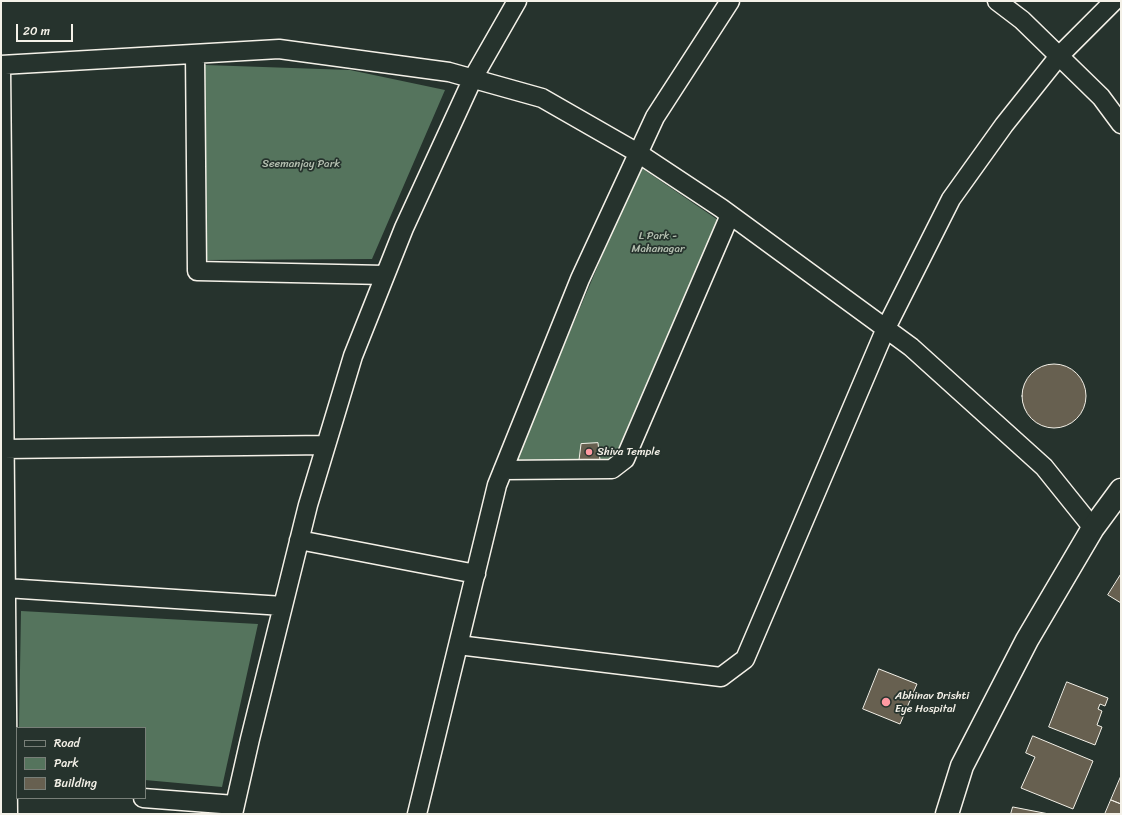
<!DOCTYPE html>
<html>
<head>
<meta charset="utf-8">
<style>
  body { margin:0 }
  #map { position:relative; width:1122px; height:815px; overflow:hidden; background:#26332d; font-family:Sriracha,sans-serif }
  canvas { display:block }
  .frame { position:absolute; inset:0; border:2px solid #f4f1e8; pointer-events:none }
  .legend { position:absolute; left:16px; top:727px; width:130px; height:72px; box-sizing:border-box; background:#26332d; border:1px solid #787f78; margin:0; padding:5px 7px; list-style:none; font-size:12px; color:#f4f1e8 }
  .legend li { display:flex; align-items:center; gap:8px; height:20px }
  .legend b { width:20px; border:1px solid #787f78 }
  .scale { position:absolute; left:16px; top:24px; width:57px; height:18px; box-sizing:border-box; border:2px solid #f4f1e8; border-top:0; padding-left:5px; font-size:12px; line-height:14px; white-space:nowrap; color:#f4f1e8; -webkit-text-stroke:3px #26332d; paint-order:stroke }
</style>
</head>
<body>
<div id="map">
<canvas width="1122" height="815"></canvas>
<div class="frame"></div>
<ul class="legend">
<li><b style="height:5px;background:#26332d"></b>Road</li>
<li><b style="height:11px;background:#55745d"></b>Park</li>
<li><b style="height:11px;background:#676050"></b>Building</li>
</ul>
<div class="scale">20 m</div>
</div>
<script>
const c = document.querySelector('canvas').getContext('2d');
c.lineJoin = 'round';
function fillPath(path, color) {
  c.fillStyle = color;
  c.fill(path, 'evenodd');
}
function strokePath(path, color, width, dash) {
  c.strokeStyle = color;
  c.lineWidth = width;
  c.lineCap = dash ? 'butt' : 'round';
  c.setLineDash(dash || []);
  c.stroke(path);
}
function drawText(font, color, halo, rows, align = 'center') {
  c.font = font + ' Sriracha,sans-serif';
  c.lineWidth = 3.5;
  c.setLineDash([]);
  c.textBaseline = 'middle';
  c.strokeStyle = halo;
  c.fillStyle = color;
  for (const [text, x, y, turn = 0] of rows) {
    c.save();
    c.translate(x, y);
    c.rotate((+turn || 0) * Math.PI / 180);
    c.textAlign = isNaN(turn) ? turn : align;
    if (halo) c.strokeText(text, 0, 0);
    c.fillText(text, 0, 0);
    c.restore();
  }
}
fillPath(new Path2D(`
  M205 65 350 70 445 90 372 259 205 260Z
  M640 167 718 220 614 459 514 463Z
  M21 611 258 624 222 787 145 780V728H19Z`), '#55745d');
const building = new Path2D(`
  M1022 396a32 32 0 1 1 64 0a32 32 0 1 1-64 0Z
  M598 443 600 460H579L581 444Z
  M1121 574V603L1108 595Z
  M879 669 917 684 900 724 863 709Z
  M1067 682 1108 698 1105 706 1100 704 1098 709 1102 711 1097 725 1102 727 1095 745 1049 727Z
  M1033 736 1093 761 1073 809 1021 788 1035 757 1026 753Z
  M1121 776V804L1111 800Z
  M1111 800 1121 804V814H1105Z
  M1013 807 1049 814H1011Z`);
fillPath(building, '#676050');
strokePath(building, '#f4f1e8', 1);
const street = new Path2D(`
  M997 1 1022 20 1101 97 1121 124
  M195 54 197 271 385 275
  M1 65 279 49 449 72 542 98 638 153 721 208 911 347 1044 467 1093 528
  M1 65 8 814
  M4 449 326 445
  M503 470 612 469 625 459 730 215
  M299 540 476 574
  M6 588 283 606
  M458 645 721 677 745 659 886 328 951 199 1004 125 1059 56 1114 1
  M143 798 235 805
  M233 814 250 739 308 505 353 356 404 228 473 78 517 1
  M417 814 497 485 580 279 655 117 730 1`);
const secondary = new Path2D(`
  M947 814 962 766 1027 640 1093 528 1121 490`);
strokePath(street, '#f4f1e8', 21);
strokePath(secondary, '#f4f1e8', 25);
strokePath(street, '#26332d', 18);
strokePath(secondary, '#26332d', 22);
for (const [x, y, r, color] of [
  [589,452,4,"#ff9aa2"],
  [886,702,5,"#ff9aa2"]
]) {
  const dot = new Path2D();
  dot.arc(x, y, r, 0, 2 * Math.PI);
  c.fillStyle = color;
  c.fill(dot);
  strokePath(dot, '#26332d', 1.5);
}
drawText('11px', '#b4bfb0', '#26332d', [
  ["Seemanjay Park",301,164],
  ["L Park -",658,236],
  ["Mahanagar",658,249]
]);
drawText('11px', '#f4f1e8', '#26332d', [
  ["Shiva Temple",597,452],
  ["Abhinav Drishti",895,696],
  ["Eye Hospital",895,709]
], 'left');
</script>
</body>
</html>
